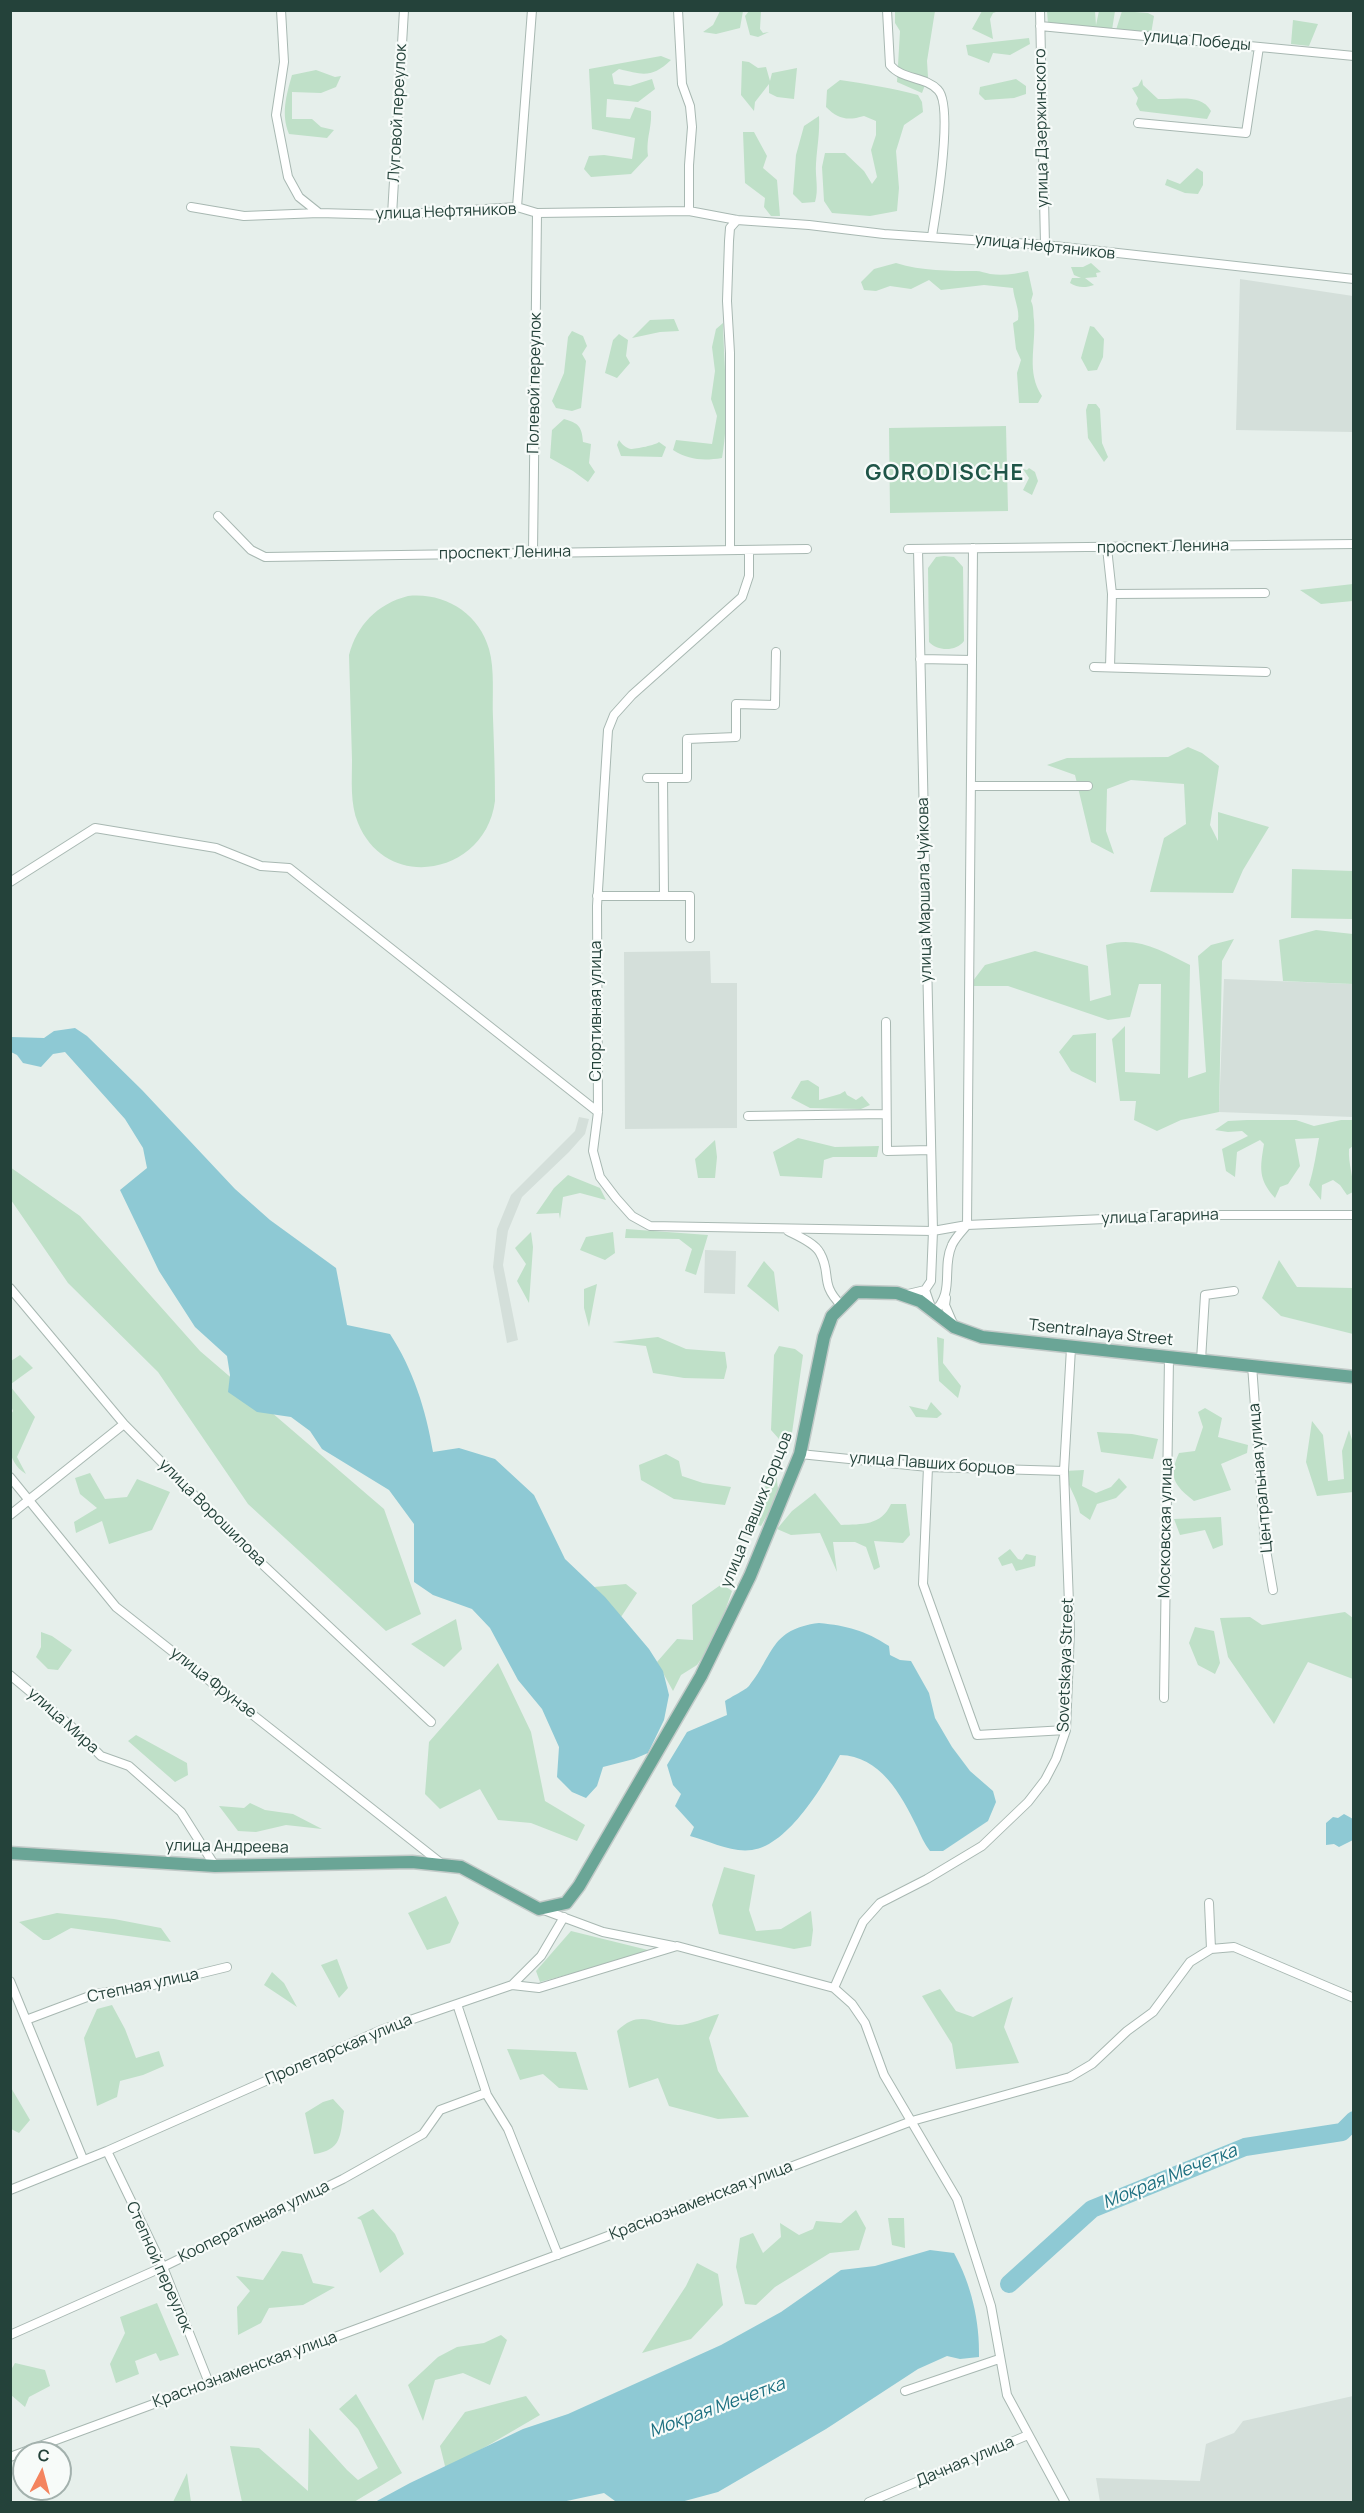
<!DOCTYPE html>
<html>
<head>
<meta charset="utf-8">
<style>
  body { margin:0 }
  #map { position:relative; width:1364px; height:2513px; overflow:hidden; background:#e6efeb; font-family:Manrope,sans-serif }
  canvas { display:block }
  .frame { position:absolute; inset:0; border:12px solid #24423a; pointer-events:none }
  .north { position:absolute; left:12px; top:2441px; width:60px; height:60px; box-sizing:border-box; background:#f7fbf9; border:2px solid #a3b1ad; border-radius:50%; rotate:6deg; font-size:16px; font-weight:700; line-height:24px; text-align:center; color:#24423a }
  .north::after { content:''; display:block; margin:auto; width:21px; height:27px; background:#f4845f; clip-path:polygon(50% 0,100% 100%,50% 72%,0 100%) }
</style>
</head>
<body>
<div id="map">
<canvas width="1364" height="2513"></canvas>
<div class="frame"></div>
<div class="north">С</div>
</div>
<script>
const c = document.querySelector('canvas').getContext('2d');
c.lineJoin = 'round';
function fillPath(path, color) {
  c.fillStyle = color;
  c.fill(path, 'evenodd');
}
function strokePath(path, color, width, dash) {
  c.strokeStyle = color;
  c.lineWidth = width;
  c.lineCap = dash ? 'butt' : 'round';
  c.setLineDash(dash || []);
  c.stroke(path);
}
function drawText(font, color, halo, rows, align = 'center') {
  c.font = font + ' Manrope,sans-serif';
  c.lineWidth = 4.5;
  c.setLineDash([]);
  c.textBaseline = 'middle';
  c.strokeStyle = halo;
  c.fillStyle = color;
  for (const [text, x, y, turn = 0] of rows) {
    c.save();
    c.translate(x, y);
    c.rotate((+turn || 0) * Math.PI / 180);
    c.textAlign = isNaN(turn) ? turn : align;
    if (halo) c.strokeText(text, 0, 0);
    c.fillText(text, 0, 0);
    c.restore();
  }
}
fillPath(new Path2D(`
  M1240 279 1353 296V432L1236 430Z
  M710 951 711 983H737V1128L625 1129 624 952Z
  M1224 979 1353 984V1117L1219 1112Z
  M579 1117 589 1119 585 1134 569 1152 522 1197 508 1231 503 1265 518 1340 507 1343 493 1267 497 1229 511 1195 575 1131Z
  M705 1250 736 1251 735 1294 704 1293Z
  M1353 2396V2502H1100L1096 2478 1200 2481 1206 2444 1234 2433 1243 2421Z`), '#d4dfda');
fillPath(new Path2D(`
  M720 11H743L740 28 716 34 703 32 713 25Z
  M749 11H761L760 29 763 33 769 32 758 37 750 35 745 16Z
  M895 11H935L927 61 928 77 922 93 897 82 900 31 895 23Z
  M982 11H999L993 13 990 19 993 39 972 29Z
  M1047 11H1095L1096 25 1099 11H1115L1112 30 1048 24Z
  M1122 11 1148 13 1154 16 1151 34 1116 30Z
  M1293 20 1318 24 1309 46 1291 44Z
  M1029 38 1030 44 1010 55 993 53 989 63 968 55 966 45Z
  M661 56 671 60C652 78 643 75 619 69L612 74 614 84 630 86 652 79 655 89 638 102 607 99 606 117 630 119 635 107 651 111C652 129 646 137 648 156L631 174 591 177 584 169 589 156 604 155 632 159 635 138 592 129 589 69Z
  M742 61 749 62 758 68 766 67 770 81 772 73 797 68 794 99 777 97 769 93V84L755 102 754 111 741 95Z
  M316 70 335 77 341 76 336 87 321 93 292 92V119H312L321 127 334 130 327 138 289 134C281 114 286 96 292 75Z
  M1016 79 1026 86V94L1014 98 985 100 979 94 980 87Z
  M1142 79 1143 85 1158 99C1177 100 1201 93 1211 111L1207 119 1140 111 1136 104 1138 98 1132 88 1138 86Z
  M840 80C867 84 892 88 918 95L922 102 923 112 904 125 896 151 899 188 897 211 870 216 832 213 824 201 822 167 825 153H845L864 171 872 184 877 177 871 150 876 135V121L864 116C847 121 838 119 826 107L827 90Z
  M819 116C820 133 817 147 816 164 815 177 819 189 815 202L802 203 793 194 796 155 804 126Z
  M743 132H754L767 156 763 168 777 180 780 216H771L764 207 765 198 745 183Z
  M1197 168 1203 172V185L1198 194 1185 193 1165 185 1167 179 1180 184Z
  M896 263C922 271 949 271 976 271 981 271 985 273 990 274 1003 276 1015 274 1028 271L1033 294 1031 301C1034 307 1033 313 1034 320 1036 347 1026 372 1042 396L1038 403H1019L1017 373 1021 360 1016 349 1013 323 1018 320C1020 311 1014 299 1013 288L984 285 941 290 929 280 911 289 890 286 876 291 864 290 861 282 874 269Z
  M1091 263 1101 272 1096 273 1097 277 1085 278 1094 285C1086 288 1077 288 1070 283L1072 278H1081L1074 275 1071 267H1083Z
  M674 319 679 331 660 332 632 338 650 320Z
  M723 323C724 368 730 414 722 458 703 461 689 460 673 450L676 440 712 444 717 416 711 399 715 371 712 347 716 329Z
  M1090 326 1094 327 1104 339 1103 357 1097 370 1088 371 1081 358Z
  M572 331 583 336 587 346 582 354 586 361 581 408 572 411 556 408 552 401 564 373 568 337Z
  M619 334 628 340 626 356 630 363 617 378 605 373 613 340Z
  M1088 404H1096L1100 409 1102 443 1108 457 1104 462 1088 438 1086 410Z
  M564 419C578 423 582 426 583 442L591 444 589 463 595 472 588 482 573 471 550 458 552 430Z
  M1006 426 1008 511 890 513 889 428Z
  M619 440C621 443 625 448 631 449 636 449 656 445 659 442L666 447 662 457 621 456 617 445Z
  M1029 468 1035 472 1038 481 1032 495 1023 490 1029 478 1023 469 1027 470Z
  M944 556 954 557 963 567 964 641C956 652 937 651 929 642L928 568 936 557Z
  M1353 584V601L1321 604 1300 590Z
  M408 596C444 592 479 613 489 649 495 670 492 696 493 718 494 746 495 773 495 801 486 874 387 894 358 823 350 804 352 781 352 760 351 725 350 690 349 655 357 625 377 604 408 596Z
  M1188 747 1202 753 1219 766 1210 825 1218 841V812L1269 827 1243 870 1233 893 1150 892 1164 838 1186 824 1184 784 1131 780 1107 789 1106 831 1114 854 1091 842 1075 775 1047 765 1067 758 1168 757Z
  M1292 869 1353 871V919L1291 918Z
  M1316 930 1353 934V984L1283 981 1279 940Z
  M1234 939 1222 961 1219 1112 1181 1120 1157 1131 1134 1120 1136 1101H1120L1112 1039 1125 1026V1072L1160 1074 1161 984H1139L1130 1017 1108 1020 1008 986H969L985 965 1035 951 1088 966 1090 1001 1111 995 1106 945C1136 935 1163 951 1190 965L1188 1078 1206 1072 1198 956 1211 945Z
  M1096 1033V1083L1071 1071 1059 1052 1073 1035Z
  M808 1080 819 1087V1100L840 1094 845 1091 847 1095 856 1100 862 1096 870 1105 861 1109 810 1108 791 1098 801 1081Z
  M1247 1120H1296L1314 1126 1341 1120H1353V1146L1349 1149C1348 1164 1354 1177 1353 1192L1347 1195 1340 1185 1333 1180 1322 1185 1321 1200 1309 1185C1314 1169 1316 1154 1319 1138L1295 1139 1300 1166 1288 1184 1280 1187 1275 1198C1258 1179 1260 1168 1264 1144L1260 1140 1237 1152 1235 1177 1226 1171 1222 1149 1248 1136 1242 1131 1228 1132 1215 1130 1228 1121Z
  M798 1138 835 1147 879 1146 877 1157H833L824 1160 822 1178 780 1176 773 1152Z
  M715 1140 717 1157 715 1178H698L695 1159Z
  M10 1167 80 1216 200 1351 384 1509 421 1614 386 1631 248 1504 158 1372 68 1283 11 1200Z
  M568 1175 600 1188 606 1200 580 1193 563 1197 560 1219 559 1213 536 1214 554 1188Z
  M626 1229 708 1235 696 1275 685 1271 692 1249 679 1239 625 1238Z
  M531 1232 533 1247 529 1303 517 1281 526 1264 515 1248Z
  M613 1232 615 1253 605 1260 580 1250 586 1237Z
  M1279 1260 1297 1287 1353 1288V1334L1281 1316 1262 1298Z
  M764 1261 774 1272 779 1312 747 1286Z
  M597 1284 589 1327 584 1308V1289Z
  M658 1337 686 1349 725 1352 727 1367 724 1379 684 1378 653 1373 646 1346 612 1342Z
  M937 1337 944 1339 943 1363 961 1386 958 1398 939 1381Z
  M779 1346 795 1349 803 1355 791 1440 779 1439 771 1430 774 1355Z
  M20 1355 33 1368 11 1384V1361Z
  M10 1386 35 1417 17 1457 26 1474C4 1460 10 1438 11 1414L13 1411 11 1406Z
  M931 1402 942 1414 937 1418 916 1417 909 1406 927 1410Z
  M1205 1408 1222 1418 1218 1437 1248 1445 1247 1453 1221 1464 1231 1490 1194 1501C1174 1485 1168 1477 1179 1453L1195 1451 1203 1427 1198 1412Z
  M1312 1421 1323 1435 1328 1481 1344 1479 1342 1451 1349 1430 1353 1443V1492L1317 1496 1306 1462Z
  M1097 1432 1132 1434 1158 1439 1153 1459 1101 1452Z
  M666 1454 679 1461 682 1476 703 1483 731 1487 725 1505 674 1499 641 1480 639 1465Z
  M1084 1470 1082 1486 1096 1493 1111 1487 1119 1478 1127 1487 1116 1498 1097 1504 1090 1520 1080 1513C1077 1497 1068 1487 1064 1471Z
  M90 1473 105 1499 127 1497 137 1479 170 1492 152 1530 109 1544 102 1521 76 1533 74 1522 97 1508 80 1494 75 1478Z
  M776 1476 779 1494 761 1526 751 1522 766 1489 763 1478Z
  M815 1493 841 1525C862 1524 881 1526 891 1504H906L910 1535 903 1543 874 1541 880 1567 874 1570 866 1547 855 1542H833L837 1572 820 1533 791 1535 777 1529 792 1511Z
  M1221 1517 1223 1545 1213 1549 1205 1530 1180 1535 1174 1519Z
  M1010 1549 1018 1559 1022 1560 1026 1554 1036 1556 1035 1566 1016 1571 1012 1563 1002 1566 998 1558Z
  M626 1584 637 1593 621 1617 594 1587Z
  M722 1584 732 1591 715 1639 697 1665 681 1675 673 1691 657 1662 677 1639 693 1640 692 1605Z
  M1345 1612 1353 1618V1679L1308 1662 1274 1724 1228 1657 1220 1618 1250 1617 1262 1625Z
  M456 1619 462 1649 444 1667 411 1644Z
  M1195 1627 1214 1631 1220 1663 1215 1674 1198 1665 1189 1643Z
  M41 1632 52 1636 72 1650 58 1670 48 1669 36 1657 41 1647Z
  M498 1663 531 1732 545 1801 585 1825 577 1841 531 1823 498 1820 480 1789 440 1809 425 1794 429 1742Z
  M136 1735 187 1763 188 1775 175 1782 128 1741Z
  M250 1803 265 1810 293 1814 322 1829 286 1825 256 1832 238 1831 219 1806 244 1808Z
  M724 1867 755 1875 749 1910 756 1931 781 1929 811 1911 813 1930 811 1946 794 1949 719 1934 712 1905Z
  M446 1896 459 1923 450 1943 427 1950 408 1913Z
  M57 1913 114 1919 161 1928 171 1942 71 1928 49 1940H43L19 1922Z
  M571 1931 648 1950 649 1953 540 1982 536 1971Z
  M337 1959 348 1988 339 1998 321 1965Z
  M272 1972 284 1983 297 2007 264 1985Z
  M940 1989 956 2011 973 2017 1013 1997 1004 2027 1019 2063 956 2069 952 2044 922 1996Z
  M112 2005 125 2029 136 2058 159 2051 164 2066 143 2075 120 2081 117 2097 97 2106 84 2038 97 2009Z
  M719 2014 709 2038 718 2071 749 2117 718 2119 669 2106 658 2078 629 2088 617 2031C640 2009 651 2024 678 2025 690 2025 706 2017 719 2014Z
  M507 2049 576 2052 588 2090 559 2088 543 2074 520 2080Z
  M10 2086 30 2120 19 2133 11 2129Z
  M333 2099 344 2111C340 2136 342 2150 314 2154L305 2113 323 2102Z
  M373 2209 395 2234 404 2254 380 2273 361 2220 357 2218Z
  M856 2210 866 2228 859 2250 830 2253 775 2287 756 2305 745 2304 736 2267 740 2238 753 2233 763 2253 781 2237 780 2223 799 2235 813 2229 816 2221 841 2223Z
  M888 2218H904L905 2248 892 2245Z
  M282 2251 302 2254 313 2283 335 2287 303 2305 269 2308 261 2323 238 2335 237 2307 250 2291 236 2276 263 2280Z
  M697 2263 718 2274 723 2305 691 2339 642 2353 686 2286Z
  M157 2303 179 2355 160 2361 156 2353 135 2361 139 2374 116 2383 110 2364 125 2333 120 2317Z
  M501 2335 507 2340 490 2385 463 2373 435 2380 423 2421 408 2385 438 2357 457 2347 484 2343Z
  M15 2363 45 2370 50 2386 29 2397 25 2407 11 2395V2370Z
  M356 2394 402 2473 354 2502H242L230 2446 259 2448 308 2491 309 2428 347 2470 358 2480 378 2468 358 2429 339 2409Z
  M526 2396 540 2415 446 2470 440 2446 465 2412Z
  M187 2473 191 2502H173Z`), '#bfe0c8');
fillPath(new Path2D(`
  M75 1028 87 1036 142 1090 235 1189 270 1220 336 1268 347 1325 390 1334C413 1369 426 1410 433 1452L459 1448 495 1459 534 1495 565 1559 605 1597 649 1649 663 1671 669 1695 664 1720 648 1753 634 1759 603 1767 597 1786 586 1798 572 1792 557 1777 559 1747 542 1709 518 1680 490 1628 472 1609 433 1595 414 1582V1524L389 1490 322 1449 310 1431 291 1417 257 1412 228 1392 230 1375 227 1356 195 1327 159 1271 120 1190 147 1168 143 1148 125 1119 65 1052 53 1054 41 1067 23 1063 17 1055 11 1052V1037L44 1038 54 1031Z
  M819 1623C848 1626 864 1630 889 1646L890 1655 900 1660 911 1661 929 1693 935 1718 952 1747 970 1771 993 1791 996 1802 988 1821 943 1851H930C924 1843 921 1836 917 1827 901 1794 880 1756 840 1755 824 1784 789 1845 752 1850 731 1853 710 1841 690 1836L694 1827 675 1806 681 1794 673 1785 667 1765 687 1732 727 1715 725 1701C731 1697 747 1689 749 1686 774 1655 770 1629 819 1623Z
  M1344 1814 1353 1819V1840L1339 1847 1334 1844 1326 1845V1823L1333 1817 1338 1818Z
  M930 2250 954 2253C971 2284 980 2321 979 2357L960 2359 947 2356 918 2369 826 2429 718 2492 681 2502 615 2501 604 2493 562 2502H375L410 2483 523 2429 568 2414 721 2345 781 2312 841 2270 875 2266Z`), '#8ec9d4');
strokePath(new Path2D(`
  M1009 2284 1092 2209 1245 2147 1342 2132 1354 2120`), '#8ec9d4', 18);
const minor = new Path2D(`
  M281 10 284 62 276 115 288 177 299 197 319 213
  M678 10 682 84 690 106 692 127 689 165V211
  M887 10 890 65C902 80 925 76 938 90 954 106 936 212 932 236
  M1040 10 1045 245
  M1040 26 1354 56
  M1138 123 1246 133 1259 47
  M191 207 244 216 319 213 392 215 517 207 537 213 689 211 737 220 809 225 884 234 1045 245 1354 279
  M517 207 532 10
  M392 215 404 10
  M218 516 251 550 265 557 807 549
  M1107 548 1112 594 1110 667
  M730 549V353L727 301 729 241 730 228 737 220
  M908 549 1354 544
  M749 550V576L742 597 632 695 614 715 608 730 597 906 598 1112 593 1151 600 1177 616 1198 632 1216 650 1226 933 1231 967 1225 1197 1215H1354
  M533 552 537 213
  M1112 594 1265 593
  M920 659 972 660
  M1094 667 1266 672
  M647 778H687V739L736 737V704L775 705 776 652
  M663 778 664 896
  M971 786H1088
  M10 882 95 828 216 848 261 866 289 868 598 1112
  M597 896H690V938
  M886 1022 887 1151 931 1150
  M748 1116 886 1114
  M967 1225 973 548
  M788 1231C798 1236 815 1243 820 1253 832 1274 819 1283 841 1305
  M10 1288 124 1424 260 1562 431 1722
  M925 1290 933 1313C956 1292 941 1269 952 1245 955 1238 962 1231 967 1225
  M908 1294 925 1290 931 1281 933 1231 918 549
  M946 1298 945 1305 954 1326
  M1201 1360 1205 1295 1234 1291
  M1252 1365 1265 1544 1273 1590
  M800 1454 928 1467 1064 1471
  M928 1467 923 1584 977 1735 1066 1730
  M10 1477 116 1607 442 1864
  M10 1515 124 1424
  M10 1675 71 1726 101 1756 129 1766 181 1812 215 1866
  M1164 1698 1169 1357
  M1209 1903 1211 1949
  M541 1909 603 1932 673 1946
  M10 1981 83 2159
  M512 1985 541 1956 564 1917
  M834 1988 863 1922 880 1903 927 1879 982 1846 1028 1802 1045 1780 1056 1759 1066 1730 1070 1630 1064 1471 1071 1348
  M457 2004 487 2095 508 2129 558 2255
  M26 2020 95 1994 149 1986 227 1967
  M107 2151 163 2267 209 2383
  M10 2190 107 2151 381 2030 512 1985 539 1988 677 1946 834 1988 852 2004 865 2023 884 2075 957 2199 991 2306 1007 2395 1065 2502
  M10 2335 163 2267 343 2179 423 2134 440 2110 486 2093
  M905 2391 999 2359
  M10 2457 584 2245 912 2121 1070 2077 1092 2064 1127 2031 1153 2012 1190 1962 1211 1949 1234 1947 1354 1998
  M869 2502 1028 2435`);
const primary = new Path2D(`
  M10 1853 215 1866 412 1862 461 1867 539 1909 566 1903 579 1886 701 1676 750 1576 800 1454 824 1337 832 1316 856 1292 897 1293 920 1301 954 1327 982 1337 1354 1377`);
strokePath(minor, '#a8b8b2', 10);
strokePath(primary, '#c2cac8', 15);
strokePath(minor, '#fff', 8);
strokePath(primary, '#6aa596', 12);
drawText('16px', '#24423a', '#f7fbf9', [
  ["улица Победы",1197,41,5],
  ["Луговой переулок",398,113,-87],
  ["улица Дзержинского",1042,128,-91],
  ["улица Нефтяников",446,212,-2],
  ["улица Нефтяников",1045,247,6],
  ["Полевой переулок",535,383,-89],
  ["проспект Ленина",1163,547,-1],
  ["проспект Ленина",505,553,-1],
  ["улица Маршала Чуйкова",925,890,-91],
  ["Спортивная улица",597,1011,-90],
  ["улица Гагарина",1160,1217,-2],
  ["Tsentralnaya Street",1101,1333,6],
  ["улица Павших борцов",932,1464,4],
  ["Центральная улица",1261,1478,-95],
  ["улица Павших Борцов",757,1510,-68],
  ["улица Ворошилова",212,1513,45],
  ["Московская улица",1166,1528,-89],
  ["Sovetskaya Street",1066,1665,-88],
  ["улица Фрунзе",213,1683,38],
  ["улица Мира",63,1721,42],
  ["улица Андреева",227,1847,1],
  ["Степная улица",143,1986,-12],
  ["Пролетарская улица",339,2050,-23],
  ["Краснознаменская улица",701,2201,-21],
  ["Кооперативная улица",254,2222,-26],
  ["Степной переулок",159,2267,66],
  ["Краснознаменская улица",245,2370,-20],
  ["Дачная улица",965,2462,-23]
]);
drawText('italic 18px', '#1c6f80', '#f7fbf9', [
  ["Мокрая Мечетка",1170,2177,-22],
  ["Мокрая Мечетка",717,2408,-20]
]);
c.letterSpacing = '1.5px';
drawText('bold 22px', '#1f5548', '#f7fbf9', [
  ["GORODISCHE",945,474]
]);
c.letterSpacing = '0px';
</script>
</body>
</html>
